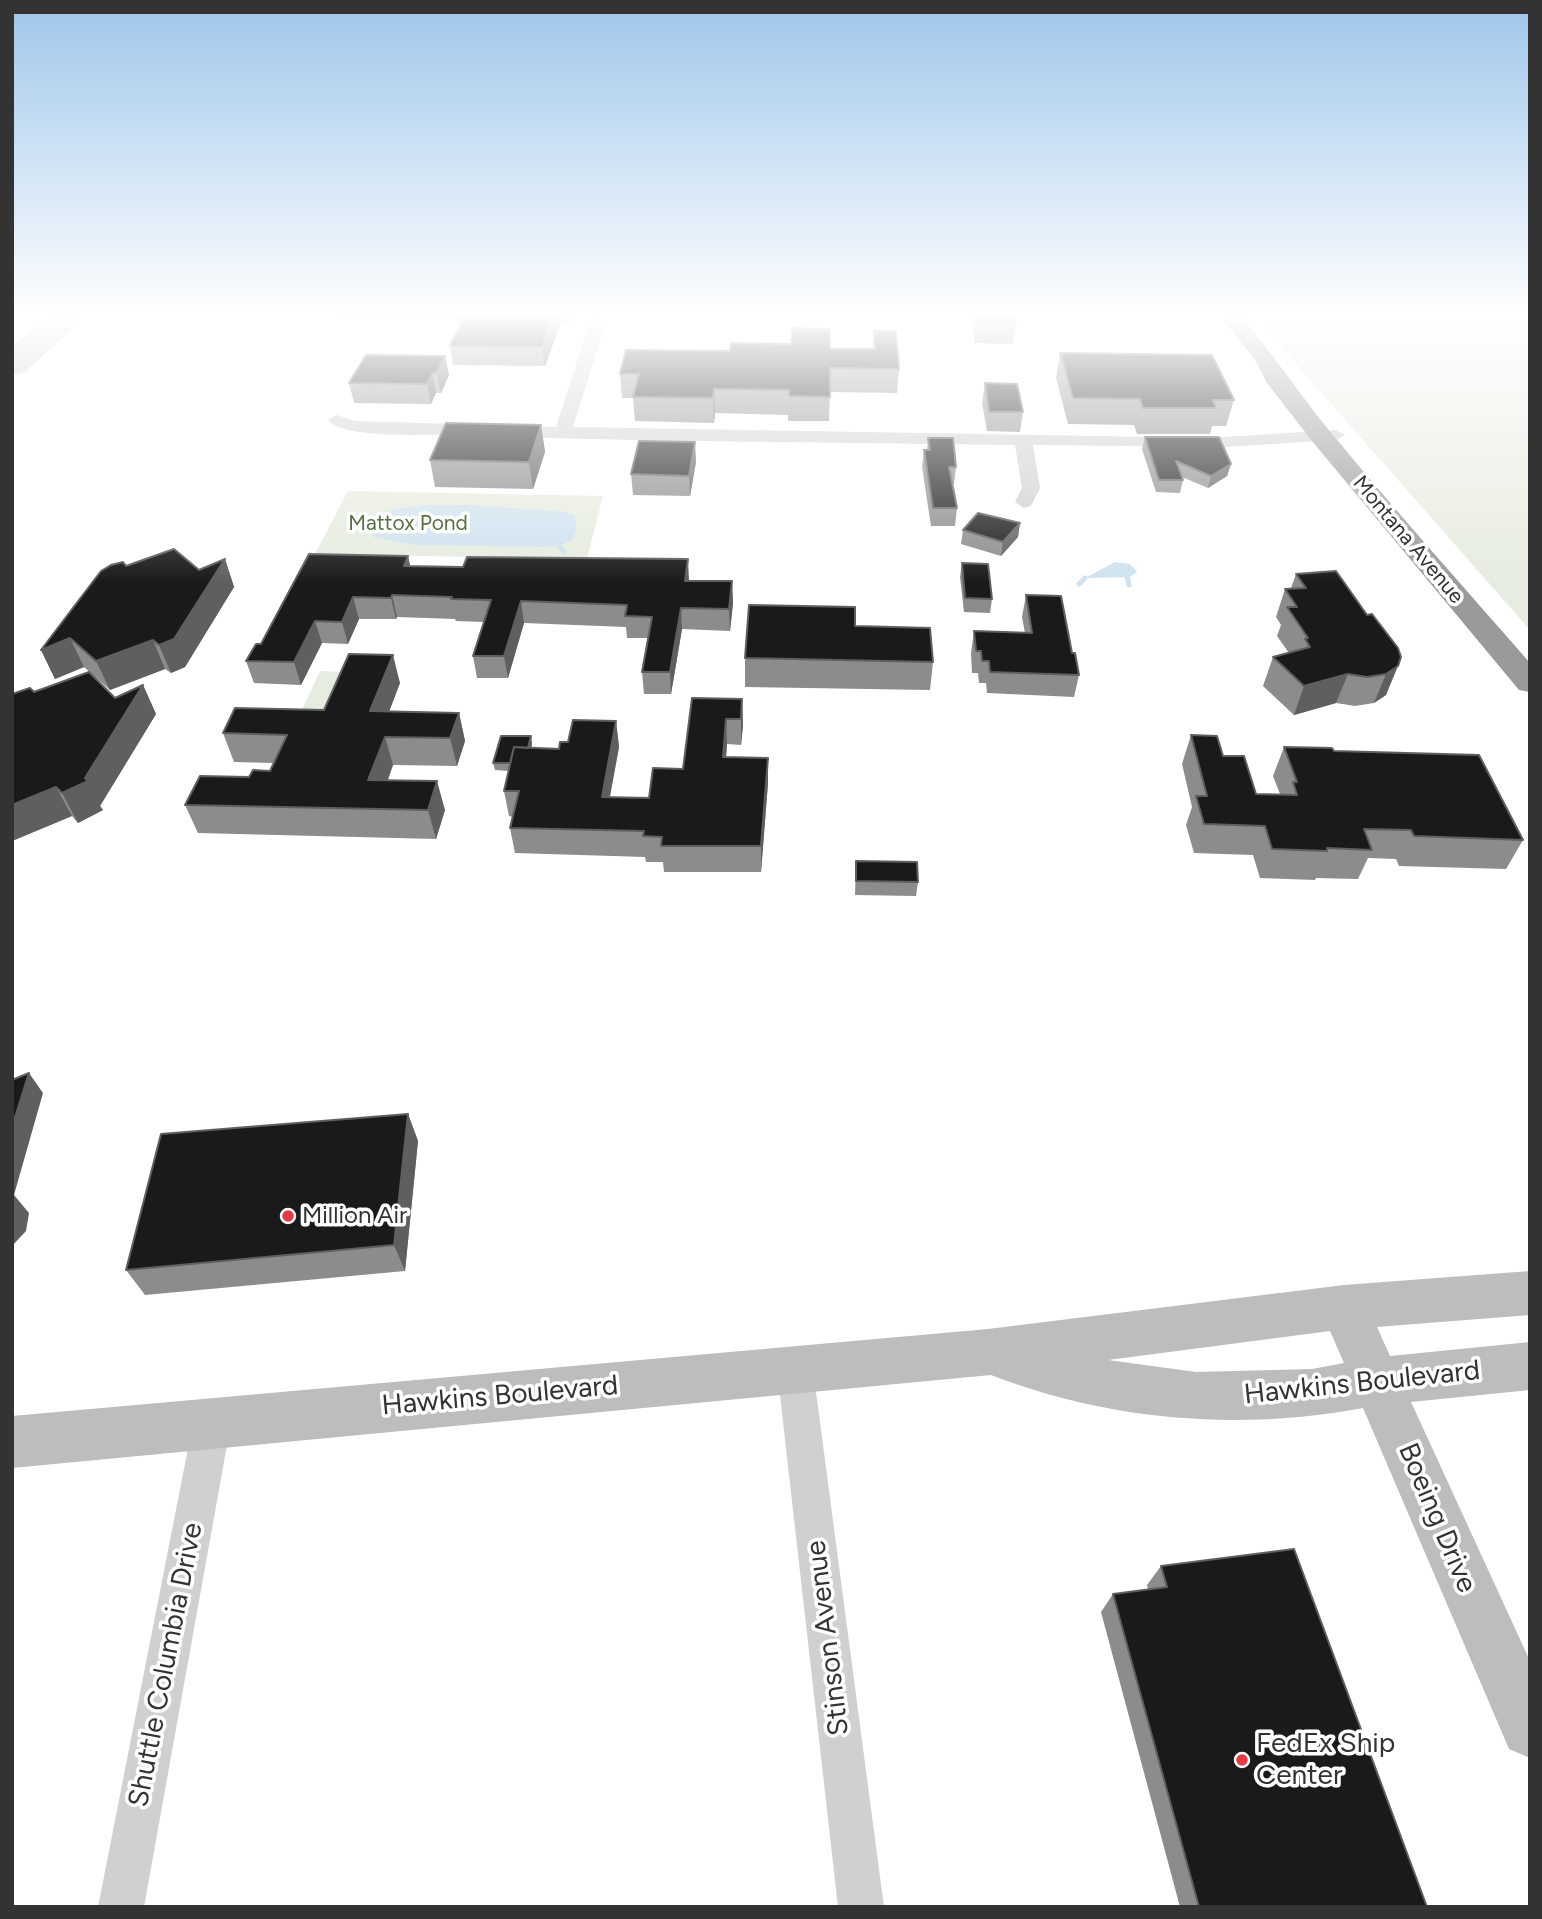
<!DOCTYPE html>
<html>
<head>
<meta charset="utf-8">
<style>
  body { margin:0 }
  #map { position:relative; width:1542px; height:1919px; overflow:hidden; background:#fff; font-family:Figtree,sans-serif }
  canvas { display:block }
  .frame { position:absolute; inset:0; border:14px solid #333; pointer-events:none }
</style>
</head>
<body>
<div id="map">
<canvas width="1542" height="1919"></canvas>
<div class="frame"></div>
</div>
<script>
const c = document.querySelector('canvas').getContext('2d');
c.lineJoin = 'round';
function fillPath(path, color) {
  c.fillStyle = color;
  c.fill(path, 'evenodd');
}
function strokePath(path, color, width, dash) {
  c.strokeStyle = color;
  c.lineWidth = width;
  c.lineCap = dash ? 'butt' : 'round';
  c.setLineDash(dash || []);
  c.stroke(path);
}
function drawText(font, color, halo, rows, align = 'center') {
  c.font = font + ' Figtree,sans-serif';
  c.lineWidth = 7;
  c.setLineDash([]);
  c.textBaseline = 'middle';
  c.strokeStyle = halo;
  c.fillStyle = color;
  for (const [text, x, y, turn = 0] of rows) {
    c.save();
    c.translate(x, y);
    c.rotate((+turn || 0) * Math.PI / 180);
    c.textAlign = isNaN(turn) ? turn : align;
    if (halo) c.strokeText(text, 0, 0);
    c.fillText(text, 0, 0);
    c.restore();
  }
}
fillPath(new Path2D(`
  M1253 315H1530V630Z
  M348 491 603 496 587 559 315 554Z
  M320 671 361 673 340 722 297 720Z`), '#e6ecdf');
fillPath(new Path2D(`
  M432 505H471L566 512 574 515C582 544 565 545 541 547L414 545 373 537 366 525C383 508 408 507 432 505Z
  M1115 562 1130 564 1137 572 1130 577 1085 578Z`), '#cfe2ee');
strokePath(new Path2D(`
  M559 546 564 552
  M1127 577 1129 585
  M1079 584 1085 578`), '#cfe2ee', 5);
fillPath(new Path2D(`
  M50 315H87L25 372 12 375V346Z`), '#c4c4c4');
fillPath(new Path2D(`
  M592 315H608L573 427 1154 437H1224L1336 430 1345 435 1336 440 1224 447 1033 445 1040 488 1031 506 1024 508 1015 502 1022 488 1015 445C826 442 636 442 447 435 422 434 344 439 328 420L337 415 355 421 556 427Z
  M795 1352 808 1357 813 1369 884 1907H838L777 1369 782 1357Z
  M212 1405 225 1410 231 1423 144 1907H98L193 1423 199 1410Z`), '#d0d0d0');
fillPath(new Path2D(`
  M1530 1271V1315L1377 1327 1390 1356 1530 1342V1390L1411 1402 1530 1661V1758L1509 1749 1363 1408C1240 1431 1109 1421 991 1375L12 1468V1416L988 1329 1344 1285ZM1330 1331 1344 1363 1312 1369 1196 1372 1108 1360Z`), '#bdbdbd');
fillPath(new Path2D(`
  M1219 315H1240C1271 351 1297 391 1328 429 1393 508 1462 585 1530 663V692L1519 690 1312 441 1267 383 1256 361Z`), '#9a9a9a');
fillPath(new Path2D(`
  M339 315H573L571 322H561L545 366 453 365 450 346 462 320 340 319Z
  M973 315H1014L1016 325 1013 344 975 343 972 323Z
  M874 330 899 369 897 393 830 392 829 421H788V415L715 413 714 423 635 421 633 398H622L620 374 730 351 830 349H873Z
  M1060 353 1234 400 1226 426H1212L1210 434H1137L1134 425 1068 424 1056 378Z
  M445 356 449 375 441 393H436L431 404 354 403 349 383Z
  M985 383 1023 412 1020 432 987 431 982 403Z
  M541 425 545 452 533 489 435 487 430 460Z
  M1145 437 1231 464 1227 476 1208 488 1182 477 1183 480 1180 493 1156 492 1142 449Z
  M928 438 956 467 954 484H953L957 508 955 526H931L922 467 924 450H927Z
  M696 462 690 496 633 495 631 474Z
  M1020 523 1018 537 1001 556 961 544 963 530Z
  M408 556 410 566 689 581H732L733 603 730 631 682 629 671 694H644L642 672 648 638H627L626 627 524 623 508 678H477L473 656 484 622 456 621 455 619 397 617 396 619H359L348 644 322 643 301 685 254 683 246 661 261 644Z
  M225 559 234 587 185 667 171 673 165 669 110 690 84 667 55 679 41 650 126 566 199 570Z
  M962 563 992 599 990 613 964 612 960 577Z
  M1296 574 1367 615 1398 648 1386 695 1374 703 1355 706 1336 703 1294 715 1263 686 1273 657 1289 653 1277 636 1281 625 1276 617 1285 589 1291 588Z
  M1026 595 1079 675 1074 697 987 693 986 683H979L978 673H972L971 653 974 631 1025 633 1022 617Z
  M855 626 933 662 930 690 745 687V658Z
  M400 683 389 712 459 713 465 741 457 766 393 765 388 780 445 810 436 839 198 833 185 805 249 777 270 771 274 763 234 762 223 733 324 710Z
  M143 685 156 714 100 806 103 810 78 823 72 816 12 841 34 692 115 698Z
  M742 699 743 725 741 745 727 744 726 757 768 783 761 872H664L663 862H646L645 857 515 853 510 828 513 817 509 816 504 791 509 771 495 770 493 763 531 736 532 744 531 748 559 749 568 742 616 721 619 747 610 797 649 798 683 769Z
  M1191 735 1223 756 1256 794H1280L1273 776 1284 747 1334 751 1523 840 1506 869 1399 866 1396 859 1368 858 1358 879 1316 878 1315 880 1260 878 1253 855 1194 853 1186 825 1192 807 1182 764Z
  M856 861 918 882 916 896 855 895Z
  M408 1114 418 1141 405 1271 145 1295 126 1270Z
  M1161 1566 1427 1907H1180L1101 1612 1113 1594 1148 1589 1147 1585Z`), '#8c8c8c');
fillPath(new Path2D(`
  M554 315H560L561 322 545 366 542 347Z
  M445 356 449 375 441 393 437 373Z
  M433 373 436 393 431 404 427 384Z
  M714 389 715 413 714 423 713 398Z
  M541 425 545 452 533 489 529 462Z
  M695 442 696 462 690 496 689 476Z
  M1231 464 1227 476 1208 488 1211 476Z
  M1020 523 1018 537 1001 556 1003 542Z
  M408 556 413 578 404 566Z
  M225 559 234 587 185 667 171 673 159 645Z
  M688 559 689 581H685Z
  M732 581 733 603 730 631 729 609Z
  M392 595 397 617 396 619 391 598Z
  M353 597 359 619 348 644 342 622Z
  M521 601 524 623 508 678 504 656Z
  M681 608 682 629 671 694 670 672Z
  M315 621 322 643 301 685 294 662Z
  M70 638 84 667 55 679 41 650Z
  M153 640 165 669 110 690 96 661Z
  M393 655 400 683 378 740 370 711Z
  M1398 666 1386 695 1374 703 1386 674Z
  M1348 674 1336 703 1294 715 1304 686Z
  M143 685 156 714 100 806 103 810 78 823 62 793 85 778Z
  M742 699 743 725 741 745V719Z
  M459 713 465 741 457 766 450 738Z
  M726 719 727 744 724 782 723 757Z
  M616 721 619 747 605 822 602 797Z
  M531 736 532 744 525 771 524 764Z
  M385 737 393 765 377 808 368 780Z
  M768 758V783L761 872V846Z
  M437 781 445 810 436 839 428 810Z
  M56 787 72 816 12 841V805Z
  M29 1073 43 1093 14 1195 29 1213 26 1231 12 1246V1127Z
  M408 1114 418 1141 405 1271 394 1245Z`), '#5f5f5f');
const building = new Path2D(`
  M465 315H554L542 347 450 346Z
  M976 315H1014L1016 325 977 324Z
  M792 328 830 329V349H875L874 330 896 331 899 369 830 368V397L789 396V390L714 389 713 398 633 397 639 374H620L626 350 730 351 731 343 791 344Z
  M1060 353 1212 355 1234 400H1213L1216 408H1143L1140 399 1073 398Z
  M366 355 445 356 437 373H433L427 384 349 383Z
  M985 383 1017 384 1023 412H989Z
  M446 423 541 425 529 462 430 460Z
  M1145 437H1219L1231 464 1211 476 1176 461 1183 480H1159Z
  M928 438H953L956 467H949L957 508H933L924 450H930Z
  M639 441 695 442 689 476 631 474Z
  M978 513 1020 523 1003 542 963 530Z
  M174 549 199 570 225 559 174 639 159 645 153 640 96 661 70 638 41 650 101 571 111 565 123 562 126 566Z
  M309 554 408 556 404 566 463 567 467 557 688 559 685 581H732L729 609 681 608 670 672H642L652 617 625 616 627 605 521 601 504 656H473L491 600 451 599 452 597 392 595 391 598 353 597 342 622 315 621 294 662 246 661 256 644H261Z
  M962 563 988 564 992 599 965 598Z
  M1336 571 1367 615 1372 614 1398 648 1401 657 1398 666 1386 674 1367 677 1348 674 1304 686 1273 657 1310 647 1305 639 1308 638 1287 607H1297L1285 589 1306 588 1296 574Z
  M1026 595 1061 596 1072 653H1075L1079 675 990 672 989 661H982L981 651H976L974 631 1032 633Z
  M749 605 855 607V626L930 628 933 662 745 658Z
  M349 654 393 655 370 711 459 713 450 738 385 737 368 780 437 781 428 810 185 805 200 776 249 777 253 770 270 771 287 735 223 733 235 708 324 710Z
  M89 672 115 698 143 685 85 778 88 781 62 793 56 787 12 805V694L30 688 34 692Z
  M692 698 742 699 741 719H726L723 757 768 758 761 846H661L662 837 643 836 644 831 510 828 519 791H504L514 747 559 749 560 742H568L573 720 616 721 602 797 649 798 653 768 683 769Z
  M1191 735 1217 736 1223 756H1244L1256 794 1297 795 1293 782H1297L1284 747 1332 748 1334 751 1479 755 1523 840 1414 836 1411 830 1364 829 1372 850 1327 848V851L1272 849 1265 826 1204 824 1196 796H1207Z
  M501 736H531L528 748 514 747 510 763H493Z
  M856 861 917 862 918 882 856 881Z
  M29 1073 12 1127V1080Z
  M408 1114 394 1245 126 1270 161 1134Z
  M1294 1549 1427 1907H1199L1113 1594 1167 1587 1161 1566Z`);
fillPath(building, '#1a1a1a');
strokePath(building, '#5f5f5f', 2);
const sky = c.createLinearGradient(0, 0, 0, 583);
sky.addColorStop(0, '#9ec6ea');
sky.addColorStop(0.54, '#fff');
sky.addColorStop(1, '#ffffff00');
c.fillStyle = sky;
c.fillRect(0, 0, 1542, 583);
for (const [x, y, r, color] of [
  [288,1216,7,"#e63946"],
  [1242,1760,7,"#e63946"]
]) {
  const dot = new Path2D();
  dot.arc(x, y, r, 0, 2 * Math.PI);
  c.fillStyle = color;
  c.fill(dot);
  strokePath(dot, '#fff', 2.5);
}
drawText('21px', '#56703f', '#fff', [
  ["Mattox Pond",408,524]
]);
drawText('21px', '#333', '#fff', [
  ["Montana Avenue",1408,540,50]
]);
drawText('24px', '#333', '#fff', [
  ["Million Air",302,1216]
], 'left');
drawText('28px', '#333', '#fff', [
  ["Hawkins Boulevard",1362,1383,-6],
  ["Hawkins Boulevard",500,1396,-5],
  ["Boeing Drive",1437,1518,67],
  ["Stinson Avenue",828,1638,-97],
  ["Shuttle Columbia Drive",166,1665,-79]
]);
drawText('28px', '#333', '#fff', [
  ["FedEx Ship",1256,1744],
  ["Center",1256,1776]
], 'left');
</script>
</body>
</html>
